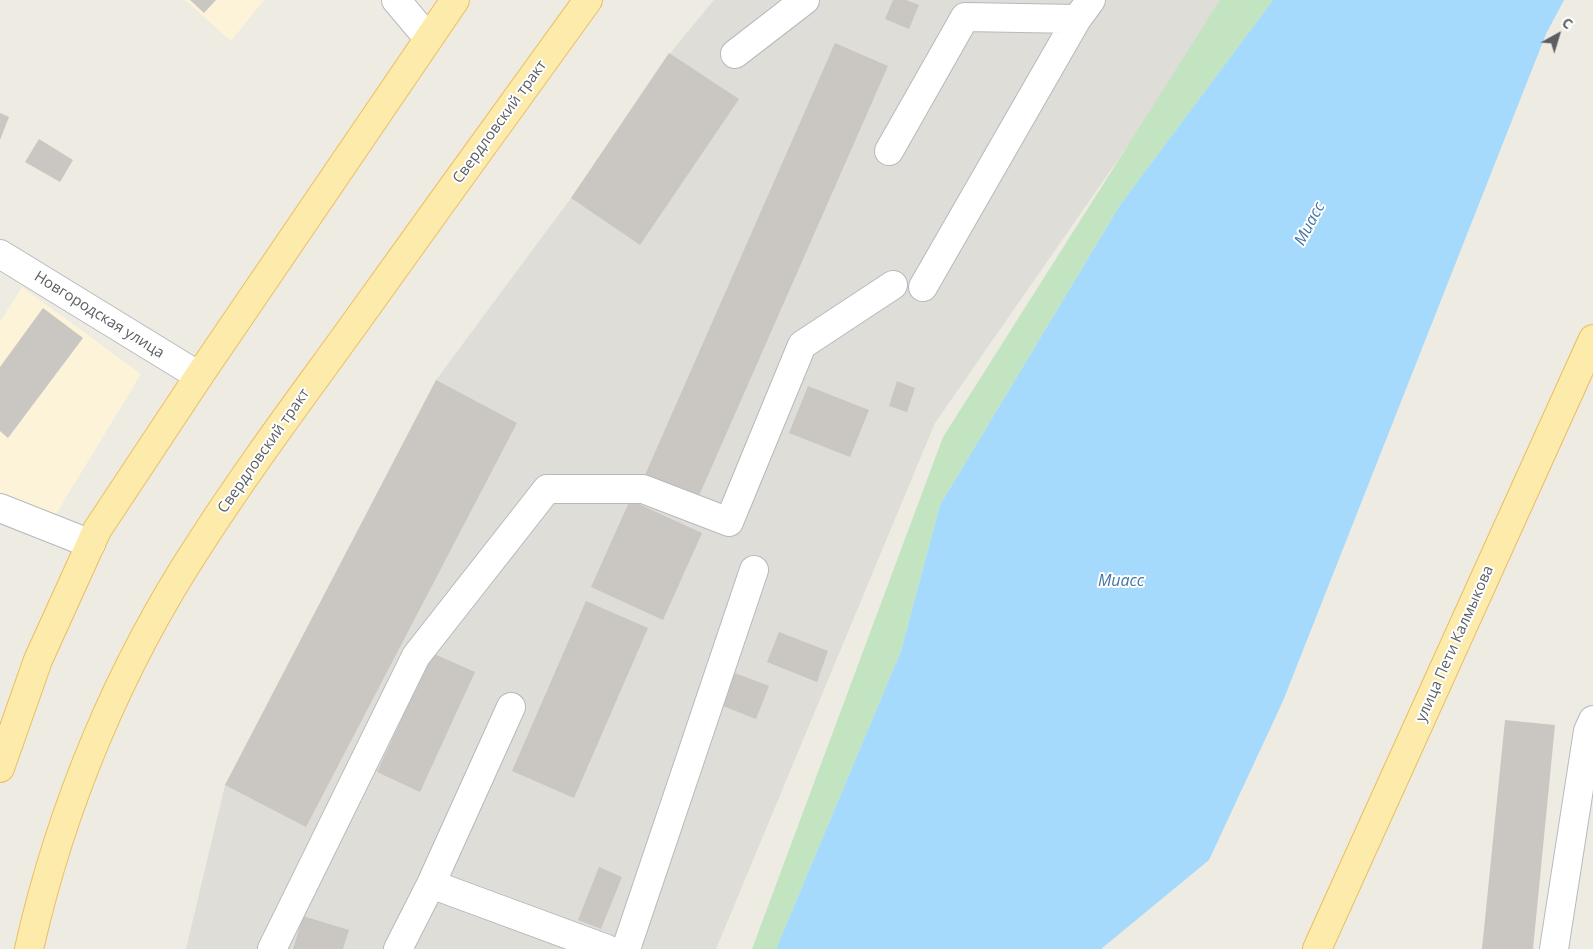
<!DOCTYPE html>
<html>
<head>
<meta charset="utf-8">
<style>
  body { margin:0 }
  #map { position:relative; width:1593px; height:949px; overflow:hidden; background:#eeebe3; font-family:"Open Sans",sans-serif }
  canvas { display:block }
  .north { position:absolute; left:1533px; top:10px; width:50px; height:50px; -webkit-text-stroke:4px #fff; paint-order:stroke; rotate:39deg; font-size:14px; font-weight:700; line-height:20px; text-align:center; color:#5b5f63 }
  .north::after { content:''; display:block; margin:auto; width:18px; height:22px; background:#5b5f63; clip-path:polygon(50% 0,100% 100%,50% 72%,0 100%) }
</style>
</head>
<body>
<div id="map">
<canvas width="1593" height="949"></canvas>
<div class="north">С</div>
</div>
<script>
const c = document.querySelector('canvas').getContext('2d');
c.lineJoin = 'round';
function fillPath(path, color) {
  c.fillStyle = color;
  c.fill(path, 'evenodd');
}
function strokePath(path, color, width, dash) {
  c.strokeStyle = color;
  c.lineWidth = width;
  c.lineCap = dash ? 'butt' : 'round';
  c.setLineDash(dash || []);
  c.stroke(path);
}
function drawText(font, color, halo, rows, align = 'center') {
  c.font = font + ' "Open Sans",sans-serif';
  c.lineWidth = 4;
  c.setLineDash([]);
  c.textBaseline = 'middle';
  c.strokeStyle = halo;
  c.fillStyle = color;
  for (const [text, x, y, turn = 0] of rows) {
    c.save();
    c.translate(x, y);
    c.rotate((+turn || 0) * Math.PI / 180);
    c.textAlign = isNaN(turn) ? turn : align;
    if (halo) c.strokeText(text, 0, 0);
    c.fillText(text, 0, 0);
    c.restore();
  }
}
fillPath(new Path2D(`
  M185 0H264L231 41Z
  M22 287 141 374 56 514 0 494V322Z`), '#fcf3d9');
fillPath(new Path2D(`
  M714 0H1229L935 423 716 949H186L225 785 436 380 571 198 675 47Z`), '#dfddd8');
fillPath(new Path2D(`
  M1220 0H1273L1120 205 940 505 901 651 776 949H752L943 437Z`), '#c2e4c0');
fillPath(new Path2D(`
  M1273 0H1564L1546 34 1283 701 1209 860 1101 949H776L901 651 940 505 1120 205Z`), '#a5dafc');
fillPath(new Path2D(`
  M190 0H216L204 13Z
  M893 0H906L919 5 909 29 885 19Z
  M835 43 888 66 698 498 645 475Z
  M669 53 739 99 640 245 571 198Z
  M0 113 9 117 0 140Z
  M39 139 73 160 60 182 25 162Z
  M43 308 83 338 8 438 0 431V367Z
  M436 380 517 423 306 827 225 785Z
  M897 381 915 388 907 412 889 406Z
  M808 386 869 410 850 457 789 433Z
  M630 500 702 533 663 620 591 587Z
  M586 601 648 628 574 798 512 771Z
  M779 632 828 651 817 682 767 662Z
  M432 653 475 672 420 792 377 772Z
  M735 673 769 686 756 719 723 706Z
  M1505 720 1555 725 1533 949H1482Z
  M599 867 622 877 601 929 578 920Z
  M303 916 349 930 343 949H293Z`), '#cac7c2');
const minor = new Path2D(`
  M396 0 428 38
  M735 54 805 0
  M889 151 965 17 1077 19
  M0 254 199 376
  M923 287 1077 19 1091 0
  M0 508 91 544
  M431 884 607 949
  M272 949 416 656 547 489H643L729 522 802 345 893 285
  M398 949 431 884 511 707
  M626 949 754 570
  M1554 949 1588 731 1593 720`);
const major = new Path2D(`
  M0 768 38 660 97 530 199 376 455 0
  M29 949C61 807 119 667 199 545 247 470 301 398 353 326 431 217 509 109 588 0
  M1317 949 1593 339`);
strokePath(minor, '#b6b9bd', 30);
strokePath(major, '#ecbe5e', 30);
strokePath(minor, '#fff', 28);
strokePath(major, '#fcebaa', 28);
drawText('15px', '#5b5f63', '#fff', [
  ["Свердловский тракт",500,122,-54],
  ["Новгородская улица",99,315,32],
  ["Свердловский тракт",264,451,-55],
  ["улица Пети Калмыкова",1455,644,-66]
]);
drawText('italic 16px', '#4075a5', '#fff', [
  ["Миасс",1310,224,-62],
  ["Миасс",1121,581]
]);
</script>
</body>
</html>
